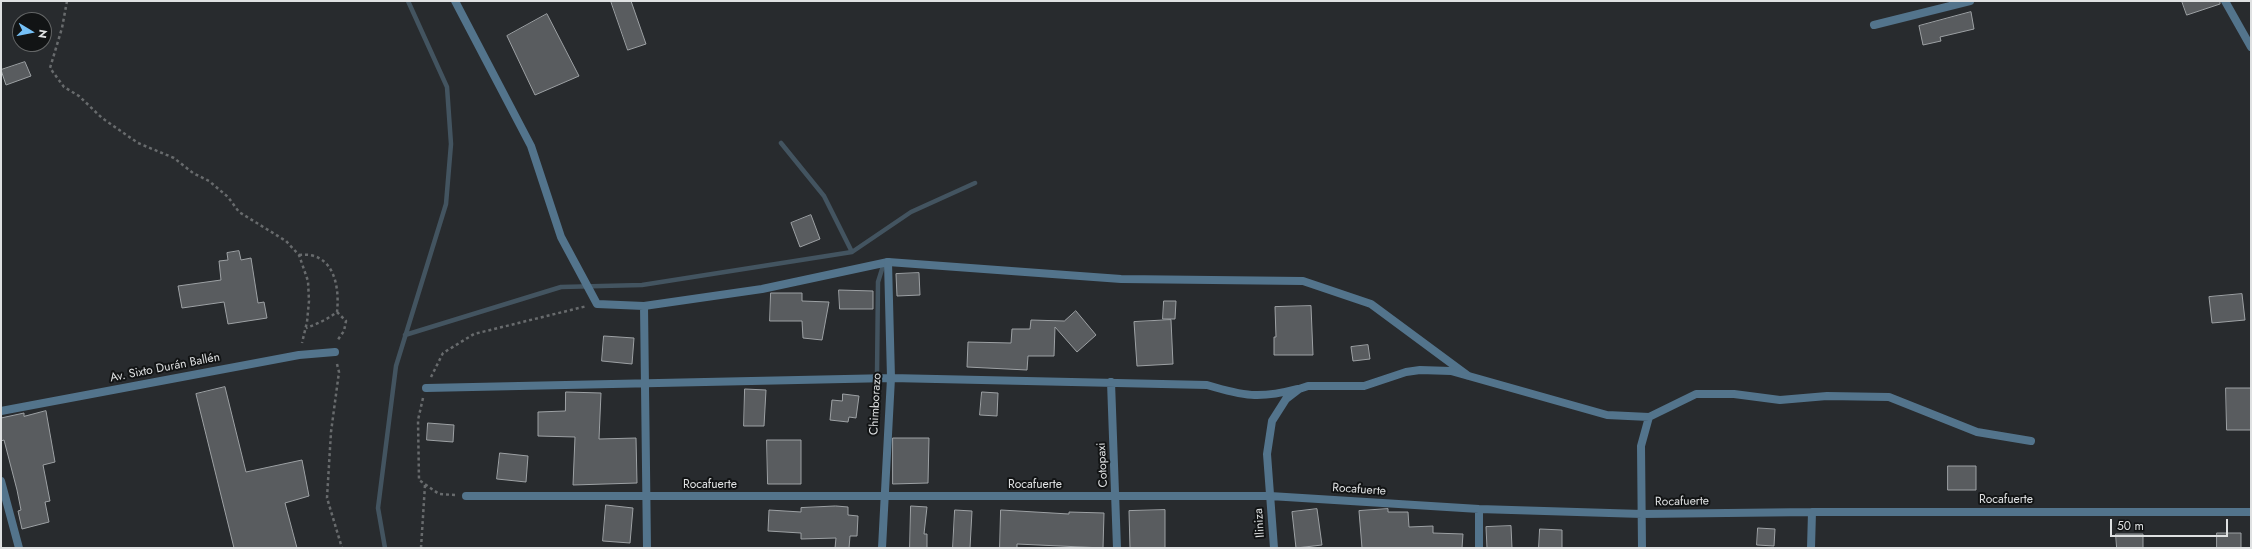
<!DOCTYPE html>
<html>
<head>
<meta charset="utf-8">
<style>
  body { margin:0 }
  #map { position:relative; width:2252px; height:549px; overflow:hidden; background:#282b2e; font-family:Jost,sans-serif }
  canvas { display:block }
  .frame { position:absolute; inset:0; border:2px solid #dfe1e2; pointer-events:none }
  .north { position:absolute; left:12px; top:12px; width:40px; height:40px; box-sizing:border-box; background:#121415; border:1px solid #646667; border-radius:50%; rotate:100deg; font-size:11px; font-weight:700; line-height:16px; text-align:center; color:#dfe1e2 }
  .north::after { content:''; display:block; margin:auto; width:14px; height:18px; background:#75c0f6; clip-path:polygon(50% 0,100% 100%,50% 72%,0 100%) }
  .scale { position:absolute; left:2110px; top:519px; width:118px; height:18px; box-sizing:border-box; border:2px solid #dfe1e2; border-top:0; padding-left:5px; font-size:12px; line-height:14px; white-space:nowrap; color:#dfe1e2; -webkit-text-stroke:3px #121415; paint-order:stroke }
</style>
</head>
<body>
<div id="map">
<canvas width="2252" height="549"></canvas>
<div class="frame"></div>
<div class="north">N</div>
<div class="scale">50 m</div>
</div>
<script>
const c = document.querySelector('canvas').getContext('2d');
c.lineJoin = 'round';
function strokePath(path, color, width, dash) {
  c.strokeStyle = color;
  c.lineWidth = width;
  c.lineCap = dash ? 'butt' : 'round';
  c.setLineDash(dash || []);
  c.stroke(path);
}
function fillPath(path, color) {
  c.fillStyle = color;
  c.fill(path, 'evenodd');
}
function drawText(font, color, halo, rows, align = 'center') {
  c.font = font + ' Jost,sans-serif';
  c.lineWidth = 4;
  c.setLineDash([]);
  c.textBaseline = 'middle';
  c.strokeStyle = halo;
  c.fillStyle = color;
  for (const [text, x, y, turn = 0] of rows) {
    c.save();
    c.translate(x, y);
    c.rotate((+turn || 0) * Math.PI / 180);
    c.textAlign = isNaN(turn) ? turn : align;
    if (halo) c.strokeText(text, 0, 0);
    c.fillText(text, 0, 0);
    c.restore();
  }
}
strokePath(new Path2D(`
  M781 143 824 196 852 252
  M405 335 561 287 642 285 852 252 911 212 975 183
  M877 376 878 282 883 266
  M385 548 378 508 396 366 446 204 451 144 447 87 408 1`), '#435460', 4.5);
const building = new Path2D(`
  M611 1H631L646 44 628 50Z
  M2182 1H2220V4L2187 15Z
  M1971 12 1974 29 1940 37 1941 41 1923 45 1919 26Z
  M547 14 579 76 535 95 507 36Z
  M25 62 31 76 6 85 1 70Z
  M811 215 820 239 800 247 791 223Z
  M239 251 241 260 251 258 258 303 264 302 267 318 228 324 224 302 182 308 178 286 221 280 219 261 228 260 227 253Z
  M919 273 920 295 897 296 896 274Z
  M839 290 873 291V309H840Z
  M771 293H802V301L829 302 822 340 803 338 802 321H770Z
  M2242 294 2245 320 2212 323 2209 297Z
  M1164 301H1176L1175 319H1163Z
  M1311 306 1313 355H1274V337H1276L1275 307Z
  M1076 311 1096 335 1077 352 1055 327 1054 356H1028L1027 370 967 367 968 342 1011 343 1012 329H1030L1031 320 1064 321Z
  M1171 320 1173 364 1137 366 1134 322Z
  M604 336 634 338 632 364 602 361Z
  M1368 345 1370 359 1353 361 1351 347Z
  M225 387 246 472 302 460 309 496 285 503 297 548H234L196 394Z
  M2226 388H2251V430H2227Z
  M745 389 766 390 764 426H744Z
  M566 392 601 393 599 439 636 438 637 483 573 485 575 437 538 436V412L565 411Z
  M982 392 998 393 997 416 980 415Z
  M843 394 859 396 856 418 849 417 848 422 830 420 832 400 842 401Z
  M46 411 55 462 43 465 50 501 45 502 49 522 22 529 18 511 21 510 17 490 4 440 1 441V418L24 413V416Z
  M428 423 454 425 453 442 427 440Z
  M893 438H929L928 483 893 484Z
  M767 440H801V484H768Z
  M500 453 528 456 526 482 497 479Z
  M1948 466H1976V490H1948Z
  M606 505 633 508 630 543 603 541Z
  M836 506 848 507V515L858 516 857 536H850L849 548H835L836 538 801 539V533L768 531 769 510 801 512V508Z
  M911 506 927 507 924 534H927V548H910Z
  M1317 509 1322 545 1296 548 1292 512Z
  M1388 509V512H1408L1409 527 1433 526V533L1463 534 1462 548H1362L1359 511Z
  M955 510 972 511 970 548H953Z
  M1001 510 1069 514V512L1104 513 1103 548 1017 544V548H1000Z
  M1165 510V548H1130L1129 511Z
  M1511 526 1512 548H1487L1486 527Z
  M1758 528 1775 529 1774 546 1757 545Z
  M1540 529 1562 530V548H1539Z
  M2217 533H2241V548H2217Z
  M2116 534H2143V548H2117Z`);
fillPath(building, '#595c5f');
strokePath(building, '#9da1a4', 1);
strokePath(new Path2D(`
  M67 1 62 28 50 68 64 87 79 96 102 118 138 143 174 158 193 173 209 181 228 197 239 212 286 241 299 255 308 281 309 301 307 322 302 343
  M299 255C333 251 340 285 337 312 328 319 317 324 306 328
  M337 312 346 321 344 331 337 341
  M337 364 339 372 331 432 327 498 342 548
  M431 377 443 353 474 334 587 306
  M423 398 418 420 419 480 439 494 455 495
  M421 548 425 485`), '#686b6d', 2.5, [3, 3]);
strokePath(new Path2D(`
  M644 306 762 289 888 262 1121 279 1303 281 1371 304 1467 375`), '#53748c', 8);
strokePath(new Path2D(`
  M455 1 531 146 561 237 597 304 644 306 647 548
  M2225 1 2251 47
  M1874 25 1970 1
  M1111 382 1117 548
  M426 388 891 378 1207 385C1244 396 1259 399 1297 389
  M1 411 299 355 335 352
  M1 481 19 548
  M466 496H1270L1479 509 1642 514 1812 512H2251
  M882 548 891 378 888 262
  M1274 548 1267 454 1272 421 1286 399 1299 389 1308 386H1364L1406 372 1420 370 1451 371 1607 415 1649 417 1696 394H1734L1780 400 1827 396 1889 397 1977 432 2031 441
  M1479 548V509
  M1642 548 1641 446 1649 417
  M1811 548 1812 512`), '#53748c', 8);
drawText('12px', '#dfe1e2', '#121415', [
  ["Av. Sixto Durán Ballén",165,368,-11],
  ["Chimborazo",876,404,-87],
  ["Cotopaxi",1103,465,-93],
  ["Rocafuerte",710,485],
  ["Rocafuerte",1035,485],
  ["Rocafuerte",1359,490,4],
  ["Rocafuerte",2006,500],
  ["Rocafuerte",1682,502,-1],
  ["Iliniza",1260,523,-94]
]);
</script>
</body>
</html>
